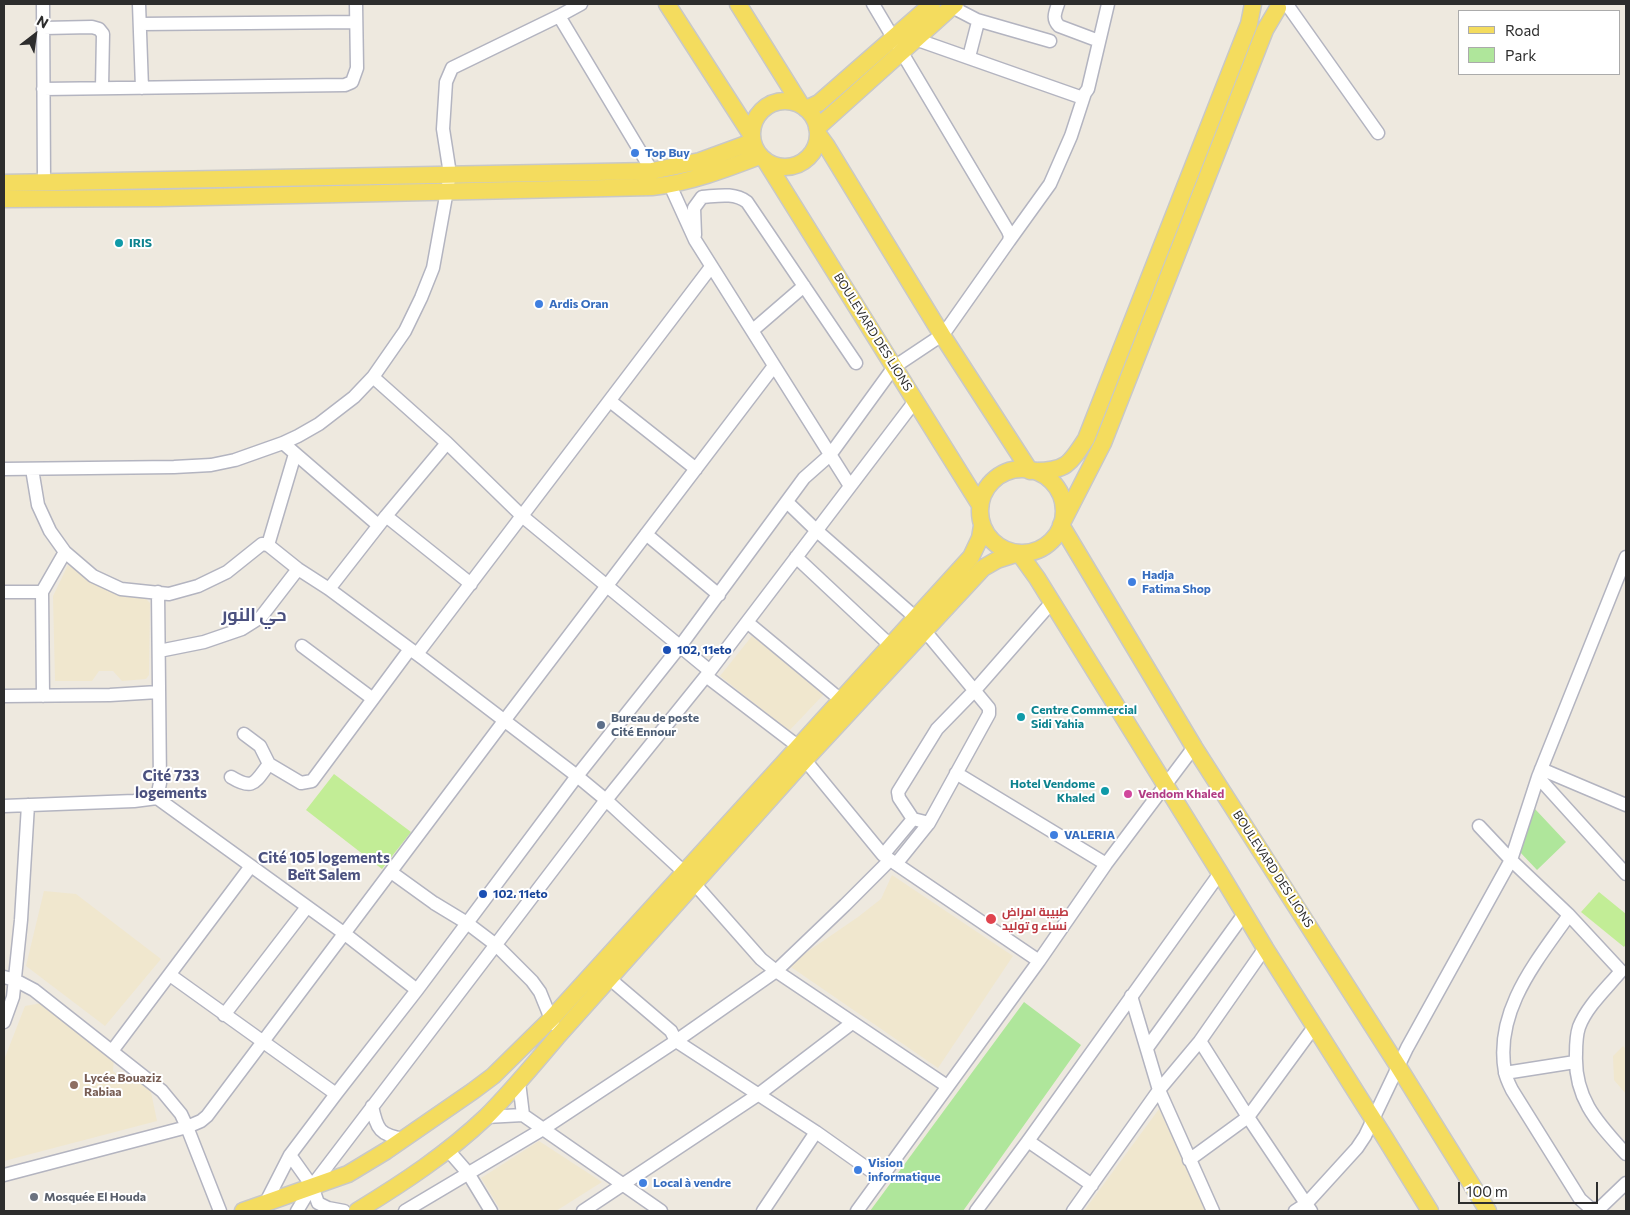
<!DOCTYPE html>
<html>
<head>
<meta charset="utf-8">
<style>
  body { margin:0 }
  #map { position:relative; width:1630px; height:1215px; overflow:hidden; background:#eee9df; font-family:Commissioner,sans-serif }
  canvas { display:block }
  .frame { position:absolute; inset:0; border:5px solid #2d2d2d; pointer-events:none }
  .legend { position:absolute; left:1458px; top:10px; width:162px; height:65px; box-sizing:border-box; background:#fff; border:1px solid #ababab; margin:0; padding:6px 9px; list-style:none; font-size:15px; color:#2d2d2d }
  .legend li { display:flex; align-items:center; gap:10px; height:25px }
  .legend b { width:25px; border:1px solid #ababab }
  .north { position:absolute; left:10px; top:10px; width:50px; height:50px; -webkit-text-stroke:4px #fff; paint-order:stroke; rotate:30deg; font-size:14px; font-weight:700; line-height:20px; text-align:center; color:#2d2d2d }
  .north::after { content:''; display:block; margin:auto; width:18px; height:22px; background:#2d2d2d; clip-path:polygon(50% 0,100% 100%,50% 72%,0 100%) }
  .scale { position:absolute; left:1458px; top:1182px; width:140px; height:22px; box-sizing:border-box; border:2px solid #2d2d2d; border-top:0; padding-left:6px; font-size:15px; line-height:18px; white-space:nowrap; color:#2d2d2d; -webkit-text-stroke:4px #fff; paint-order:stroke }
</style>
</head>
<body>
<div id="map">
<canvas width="1630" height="1215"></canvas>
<div class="frame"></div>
<ul class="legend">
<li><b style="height:6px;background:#f4dc5e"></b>Road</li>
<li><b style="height:14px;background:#afe69b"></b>Park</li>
</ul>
<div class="north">N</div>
<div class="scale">100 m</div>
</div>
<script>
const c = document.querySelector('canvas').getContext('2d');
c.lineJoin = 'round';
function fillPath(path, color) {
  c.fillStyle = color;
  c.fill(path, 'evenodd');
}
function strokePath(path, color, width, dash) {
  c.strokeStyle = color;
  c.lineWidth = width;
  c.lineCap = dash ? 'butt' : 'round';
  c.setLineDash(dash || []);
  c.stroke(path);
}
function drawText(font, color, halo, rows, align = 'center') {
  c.font = font + ' Commissioner,Cairo,sans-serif';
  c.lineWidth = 4;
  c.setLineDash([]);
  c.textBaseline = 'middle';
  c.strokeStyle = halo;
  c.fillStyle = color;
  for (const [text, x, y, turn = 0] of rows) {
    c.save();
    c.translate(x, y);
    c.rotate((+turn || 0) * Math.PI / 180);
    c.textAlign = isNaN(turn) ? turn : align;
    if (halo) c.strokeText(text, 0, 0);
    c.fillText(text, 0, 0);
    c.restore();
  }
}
fillPath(new Path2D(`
  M68 565 91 580 113 592 146 599 150 603 149 675 146 679 122 681 113 671H99L92 681H55L53 596Z
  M752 636 825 693 789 731 720 676Z
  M892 875 1013 956 938 1068 788 965 858 917 881 899Z
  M44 891 76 894 161 959 105 1026 26 966Z
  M42 1003 114 1058 113 1071 120 1077 137 1079 151 1092 157 1121 4 1161V1060L25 1006Z
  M1623 1046 1626 1049V1094L1614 1080 1613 1056Z
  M1159 1109 1208 1211H1084Z
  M539 1141 602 1182 556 1211H501L481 1178Z`), '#f0e7ce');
fillPath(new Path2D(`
  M1535 809 1566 842 1537 870 1519 851Z
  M1024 1002 1081 1045 963 1211H870Z`), '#afe69b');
fillPath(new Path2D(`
  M334 774 411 832 382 869 306 810Z
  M1599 892 1626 914V944L1624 947 1581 912Z`), '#c2ed96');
const minor = new Path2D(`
  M43 4 44 182
  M139 4 142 88
  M1058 4C1055 13 1052 19 1059 26L1099 41
  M1288 6 1378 133
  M952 7 977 20 978 22 969 57
  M559 16 652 171
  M977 20 1050 41
  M140 24 356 22
  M43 28 92 27 99 29 103 34 102 88
  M915 39 1080 97 1083 96 1088 89 1108 4
  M43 89 345 85 352 82 357 68 356 4
  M670 185 695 240 850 486
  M695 235 694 208 702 197C717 196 734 192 747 202L856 363
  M1009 241 1050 184 1071 136 1085 93
  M753 330 804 286
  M373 377 447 443 522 516 710 671
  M610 401 696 469
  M283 443 378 525
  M4 469 174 467 211 465 235 460 283 443 298 436 319 424 354 397 373 377 405 331 421 298 433 268 450 174 443 129 446 82 452 68 559 16 581 4
  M32 469 38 505 50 531 65 552 93 576 121 589 169 594 198 586 227 572 262 544 268 545 298 569 329 589 425 660 577 776 606 800 685 873 761 959 776 971 947 1086
  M787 502 816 530 916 618 925 631 989 708V714L929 823 913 819
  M386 516 471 584
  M646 534 719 595
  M268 545 295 454
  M796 557 891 646
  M329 589 386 516 447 443
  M4 592H42
  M747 622 841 700
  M302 646 373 699
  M159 651 204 642 242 629 261 617 298 569
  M417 654 711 267
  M706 676 799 747
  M4 696 110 695 158 692
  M43 696 42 592 65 552
  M244 734 260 746 269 764
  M805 760 883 855
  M1541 769 1626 805
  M956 773 1106 864
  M231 777C254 791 255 782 269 764L301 783 312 781 410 649
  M1538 777 1626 874
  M157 798 160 783 158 592
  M4 806 134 801 157 798 345 934 417 990
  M1479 826 1511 860 1569 915 1621 971C1607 988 1587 1006 1579 1027 1576 1036 1576 1045 1576 1054 1574 1099 1598 1123 1626 1154
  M896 864 929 823
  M391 872 434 903 467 923 496 945 532 981 540 992 553 1024
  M1569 915C1536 962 1494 1011 1505 1072 1506 1078 1509 1084 1512 1090L1580 1199 1590 1208 1596 1209 1601 1207 1626 1183
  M1039 961 883 855 913 819 899 798 898 792 937 729 975 690 1052 602
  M170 975 336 1094
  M4 977 15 980 34 990 162 1091 181 1114 187 1127 220 1211
  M610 979 671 1031 676 1041 816 1132 881 1178
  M1131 996 1159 1090 1213 1211
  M224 1015 307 907
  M4 1022 13 997 21 920 28 805
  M1200 1041 1248 1117 1311 1211
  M1147 1048 1244 914
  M112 1051 251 866
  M1505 1073 1575 1062
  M372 1106C377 1130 380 1135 404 1139
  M523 1115 661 1211
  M486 1117 523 1115 519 1082
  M1028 1141 1092 1185
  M448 1150 468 1173 491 1211
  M290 1155 312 1186 318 1203 328 1208 344 1211
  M1189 1160 1248 1117 1314 1027
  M4 1175 187 1127 201 1121 207 1116 504 721 774 366
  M265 1204 290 1155 336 1094 417 990 577 776 681 645 804 478 830 455 894 367 942 335 947 329 1009 241 1010 236 1008 231 873 4
  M297 1211 312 1186 606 800 706 676 915 401
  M405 1211 543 1129 676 1041 776 971 845 905 890 860
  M583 1211 759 1094 852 1023
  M763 1211 816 1132
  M857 1211 1039 961 1106 864 1194 747
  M976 1211 1028 1141 1220 873
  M1073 1211 1159 1090 1200 1041 1265 948
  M1295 1211 1306 1204 1357 1148 1365 1136 1407 1048 1511 860 1538 777 1626 557`);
const major = new Path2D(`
  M667 4 752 136
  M738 4 801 105
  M1278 8 1265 30 1103 443 1061 525 1194 747 1398 1066 1488 1211
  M752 134a33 33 0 1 1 66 0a33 33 0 1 1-66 0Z
  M806 109 819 103 932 4
  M817 128 955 4
  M818 134 826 145 942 335 1030 471
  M765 160 980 505
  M4 183 652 171 700 161 752 142
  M4 199 159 198 652 187C689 183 726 169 760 156
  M980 511a42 42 0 1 1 84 0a42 42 0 1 1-84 0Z
  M1035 471C1066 471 1070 464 1086 439L1249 24 1253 4
  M243 1211 348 1174 386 1151 473 1091 493 1076 552 1018 622 941 971 557 980 538 982 526
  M357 1211C403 1183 447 1154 486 1117 511 1092 534 1064 557 1037L805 760 983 568 997 560 1019 553 1037 578 1220 873 1265 948 1385 1138 1430 1211`);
strokePath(minor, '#b3b4c0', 15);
strokePath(major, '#c8c8c8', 19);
strokePath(minor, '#fff', 12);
strokePath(major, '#f4dc5e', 16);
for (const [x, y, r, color] of [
  [635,153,5,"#3f7fe0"],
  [119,243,5,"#0f9aa8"],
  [539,304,5,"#3f7fe0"],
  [1132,582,5,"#3f7fe0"],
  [667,650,5,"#1a4fb4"],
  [1021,717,5,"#0f9aa8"],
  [601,725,5,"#5c6f8a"],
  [1105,791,5,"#0f9aa8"],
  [1128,794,5,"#d1479c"],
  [1054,835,5,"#3f7fe0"],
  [483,894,5,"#1a4fb4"],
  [991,919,6,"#e0444e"],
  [74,1085,5,"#8d6e63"],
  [858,1170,5,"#3f7fe0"],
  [643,1183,5,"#3f7fe0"],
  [34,1197,5,"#6b7280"]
]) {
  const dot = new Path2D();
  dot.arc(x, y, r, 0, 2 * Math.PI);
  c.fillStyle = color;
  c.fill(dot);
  strokePath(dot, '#fff', 2);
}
drawText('bold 12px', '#366cbe', '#fff', [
  ["Top Buy",645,153],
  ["Ardis Oran",549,304],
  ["Hadja",1142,575],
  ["Fatima Shop",1142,589],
  ["VALERIA",1064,835],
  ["Vision",868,1163],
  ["informatique",868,1177],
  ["Local à vendre",653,1183]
], 'left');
drawText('bold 12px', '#0d838f', '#fff', [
  ["IRIS",129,243],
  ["Centre Commercial",1031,710],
  ["Sidi Yahia",1031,724],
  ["Hotel Vendome",1095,784,"right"],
  ["Khaled",1095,798,"right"]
], 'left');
drawText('12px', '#2d2d2d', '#fff', [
  ["BOULEVARD DES LIONS",873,332,58],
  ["BOULEVARD DES LIONS",1273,869,57]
]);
drawText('bold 12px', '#164399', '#fff', [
  ["102, 11eto",677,650],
  ["102، 11eto",493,894]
], 'left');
drawText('bold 12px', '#4e5e75', '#fff', [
  ["Bureau de poste",611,718],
  ["Cité Ennour",611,732]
], 'left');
drawText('bold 12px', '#b23c85', '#fff', [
  ["Vendom Khaled",1138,794]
], 'left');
drawText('bold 12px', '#be3a42', '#fff', [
  ["طبيبة امراض",1002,912],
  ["نساء و توليد",1002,926]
], 'left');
drawText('bold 12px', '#785e54', '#fff', [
  ["Lycée Bouaziz",84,1078],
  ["Rabiaa",84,1092]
], 'left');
drawText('bold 12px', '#5b616d', '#fff', [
  ["Mosquée El Houda",44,1197]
], 'left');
drawText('bold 15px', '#4b517f', '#fff', [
  ["Cité 733",171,776],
  ["logements",171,793],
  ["Cité 105 logements",324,858],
  ["Beït Salem",324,875]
]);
drawText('bold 18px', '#4b517f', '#fff', [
  ["حي النور",254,615]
]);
</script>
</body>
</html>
